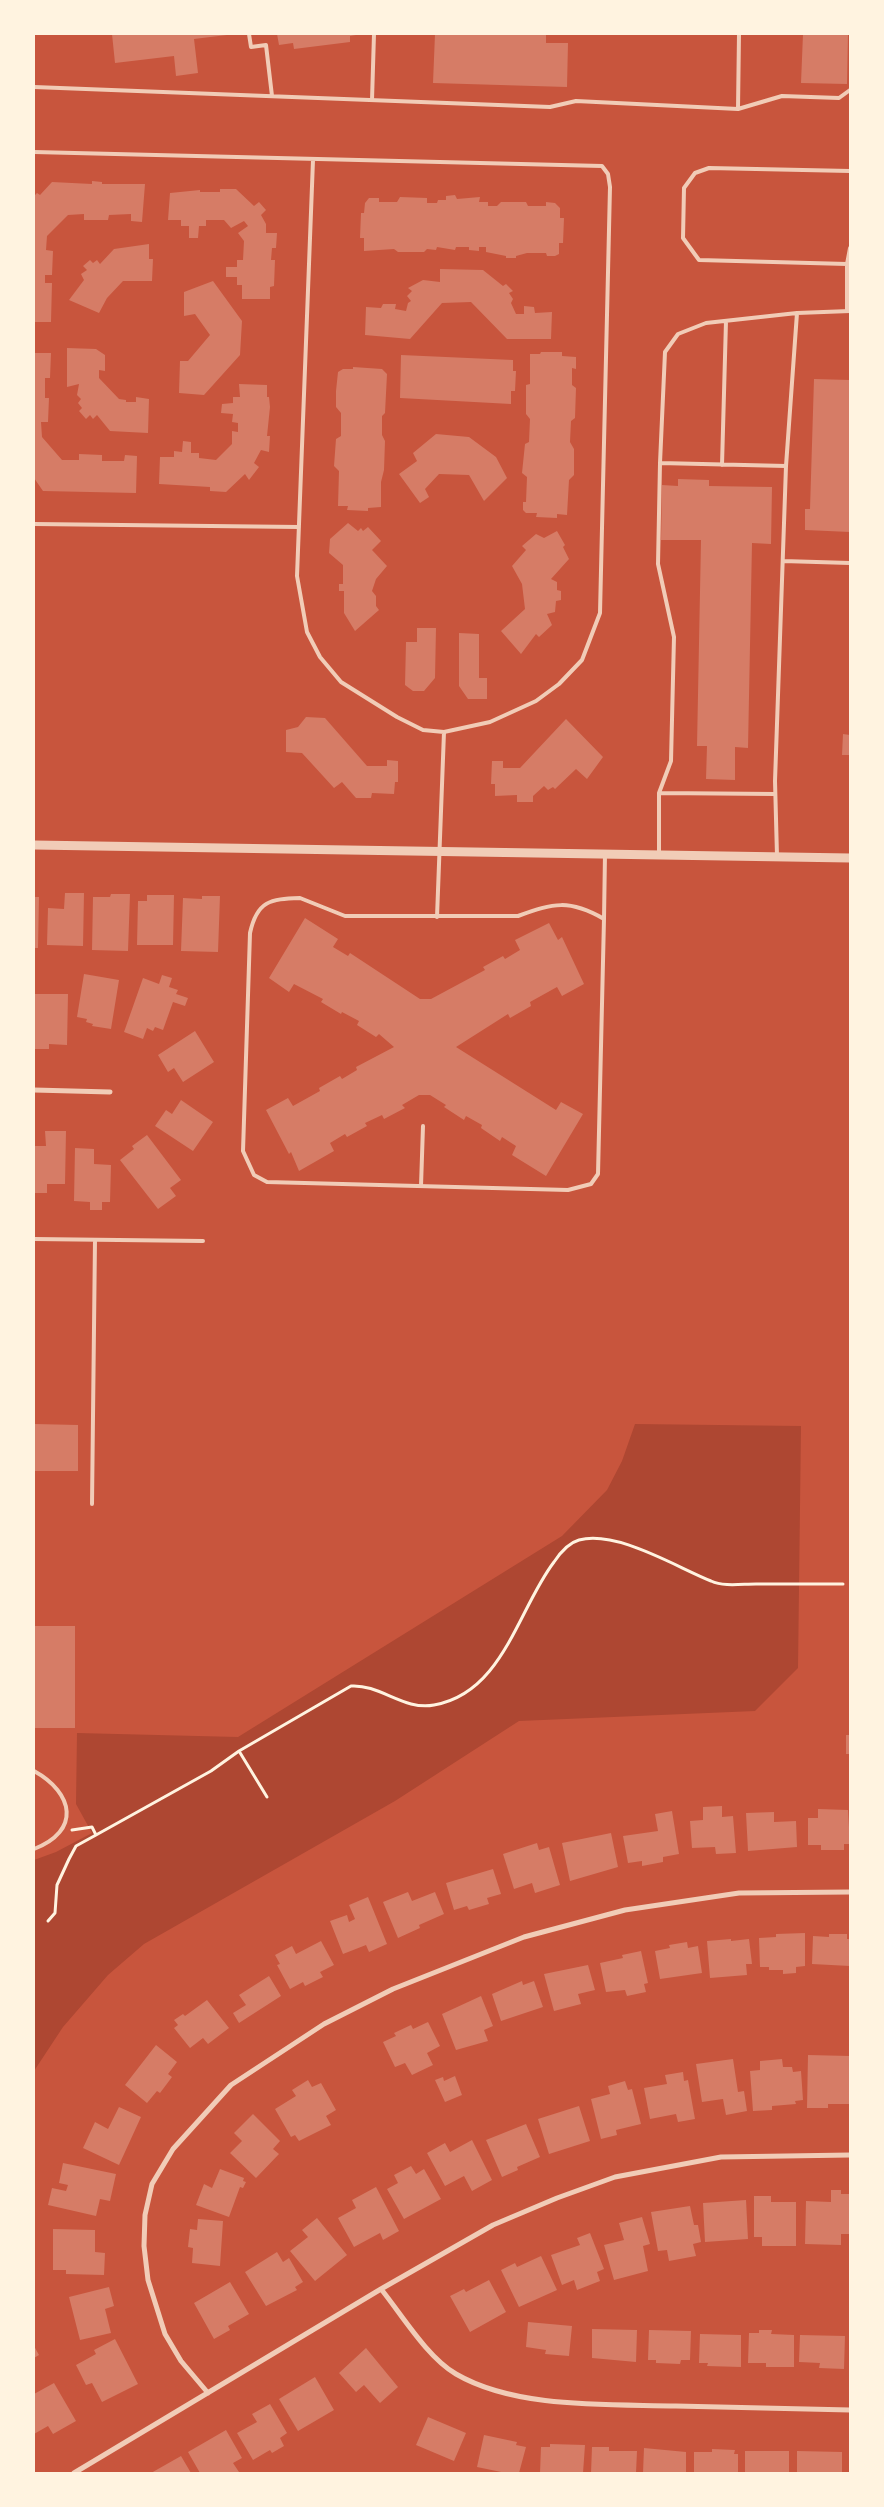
<!DOCTYPE html>
<html>
<head>
<meta charset="utf-8">
<style>
  body { margin:0 }
  #map { position:relative; width:884px; height:2507px; overflow:hidden; background:#c8553d; font-family:"Source Serif 4",serif }
  canvas { display:block }
  .frame { position:absolute; inset:0; border:35px solid #fff3e0; pointer-events:none }
</style>
</head>
<body>
<div id="map">
<canvas width="884" height="2507"></canvas>
<div class="frame"></div>
</div>
<script>
const c = document.querySelector('canvas').getContext('2d');
c.lineJoin = 'round';
function fillPath(path, color) {
  c.fillStyle = color;
  c.fill(path, 'evenodd');
}
function strokePath(path, color, width, dash) {
  c.strokeStyle = color;
  c.lineWidth = width;
  c.lineCap = dash ? 'butt' : 'round';
  c.setLineDash(dash || []);
  c.stroke(path);
}
fillPath(new Path2D(`
  M635 1424 801 1426 798 1668 755 1711 519 1721 395 1801 144 1944 108 1975 63 2027 34 2071V1860L56 1852 92 1833 76 1804 77 1733 238 1737 562 1536 607 1490 622 1461Z`), '#ae4732');
fillPath(new Path2D(`
  M112 34H227V35L194 39 198 73 176 76 174 56 115 63Z
  M277 34H356V35L350 36V42L294 49 293 43 279 45Z
  M435 34H546V43H568L567 87 433 83Z
  M803 34H848L847 84 801 83Z
  M92 181 102 182V184H145L142 222 131 221V214L109 215 108 220H84V214L68 215 47 236 46 250 53 251 52 275H45V283H52L51 322H34V196L37 193 40 195 52 182 92 184Z
  M220 189H236L254 206 259 202 266 210 261 215 266 224V233H277L276 248H272L271 260H275L274 286 270 287V299H242V285H237V277H226V267H237V260H243L244 241 238 233 248 226 244 221 231 228 224 220H206V226H199L198 238H189V226H181V220H168L170 193 200 190V192H220Z
  M455 195 457 199 480 197 479 202H488V206H497L501 202H526L528 206H546V202L555 203 560 208V218H564L563 243H559V254L555 256H547L546 253H527L516 256V258H506V256L486 252V247H479V251L469 250V247H456L455 250 437 247 436 250 427 249 424 252H398L394 249 364 251V238H360L361 213H364L365 203 369 198H379V202H397L400 197 427 198V203H437L438 200H446V196Z
  M149 244V259H153L152 281H123L107 298 99 313 69 300 84 280 81 274 87 270 83 266 90 260 93 263 97 260 100 264 114 249Z
  M440 269 483 270 503 286 506 284 513 291 509 293 513 299 511 303 516 314H524V306L534 307 535 313 552 312 551 339H507L471 302 442 303 410 339 365 335 366 307 381 308 383 304H396L395 309 406 311 408 303 411 301 407 296 412 291 408 288 423 280 440 282Z
  M213 281 242 321 240 355 204 395 179 393 180 361H188L210 335 195 314 184 316V292Z
  M67 348 96 349 105 355V371L99 370V378L119 399 126 400V402H136V397L149 399 148 433 110 431 97 415 93 419 90 415 86 419 79 411 82 408 78 403 81 399 77 395 79 384 67 387Z
  M541 352H562V356L576 357V369L572 368V385L576 388 575 418 571 421 570 442 574 449V475L569 480 567 515 557 514V518L536 517 537 513H526L523 510V502H526L527 477 522 473 525 444 529 442 530 419 526 414V385L530 384V354H540Z
  M34 353H51L50 378H45V398H49L48 422H41L42 437 62 460H79V454L102 455V461H124L125 455 137 456 136 493 43 491 34 478Z
  M401 355 513 360V371H516L515 391H511V404L400 398Z
  M353 367 382 369 387 374 385 413 382 416V435L385 441 384 470 381 482V507L368 508V511L347 510 348 506H338L339 471 334 466 336 439 341 436V413L336 407V391L338 372 343 369H353Z
  M814 379 850 380V532L805 530V509H810Z
  M239 384 267 385V397H269L270 407 267 436H270L269 452 261 450 254 463 259 467 249 480 245 474 226 492 210 491V487L159 484 160 457H174V451L182 452 183 441 191 442V453H199V458L216 460 232 444V431L238 432V423L232 422 233 414 221 413 222 404 233 403V397H240Z
  M436 434 469 437 496 457 507 478 484 501 469 475 439 474 425 489 429 497 420 503 399 474 417 461 413 453Z
  M678 479 709 480V486L772 487 771 544 752 543 748 748 735 747V780L706 779 707 746H697L701 540H661L662 485 678 486Z
  M348 523 358 531 361 528 363 531 368 527 381 541 372 550 387 566 376 579 372 591 376 596V606L379 610 355 631 344 613V591H339V584H343V565L329 553 330 539Z
  M557 531 565 545 563 547 569 559 551 579 557 582V590L561 591V600L556 601 555 612 547 614 552 625 539 637 536 634 521 654 501 631 525 609 522 584 512 566 526 550 522 546 536 534 544 538Z
  M417 628H436L435 678 424 691H413L405 685 406 642H417Z
  M459 633 479 634V678H487V699H468L459 686Z
  M306 717 325 718 367 766H387V760L398 761V782H395L394 794 372 793 371 798H356L342 782 334 788 302 753 286 752V730L298 727Z
  M566 719 603 757 587 779 576 769 555 789 553 787 548 790 544 786 533 796V802H517V795L495 796V784H491L492 761H503V768H520Z
  M843 734 850 735V755H842Z
  M65 893H84L83 946 47 945 48 908 64 909Z
  M111 894H130L128 951 92 950 93 897H110Z
  M147 895H174L173 945H137L138 901H147Z
  M202 896H220L218 952 181 951 183 898 202 899Z
  M34 897H39L38 948H34Z
  M305 918 338 939 333 947 348 956 350 953 420 999H431L485 970 483 967 503 956 505 959 520 950 515 940 549 923 558 940 562 937 584 984 562 996 557 987 530 1002 531 1006 510 1018 508 1014 456 1047 556 1110 561 1102 583 1114 546 1176 512 1155 516 1146 502 1137 500 1141 481 1128 482 1125 466 1116 464 1120 444 1107 446 1105 430 1095H419L402 1105 405 1108 384 1119 382 1115 365 1123 367 1126 347 1137 345 1134 330 1143 334 1151 299 1171 291 1152 289 1154 266 1110 288 1098 293 1106 320 1091 319 1088 340 1076 342 1079 357 1070 356 1067 394 1047 379 1034 376 1037 357 1025 359 1021 342 1012 341 1014 321 1002 323 999 294 984 289 992 269 978Z
  M84 974 119 980 111 1029 92 1026 93 1024 86 1022 87 1019 77 1017Z
  M162 975 172 978 169 987 178 990 176 994 188 998 185 1006 173 1002 163 1030 155 1027 153 1031 147 1028 143 1039 124 1032 143 978 159 984Z
  M34 994H68L67 1045 49 1044V1049H34Z
  M195 1031 214 1062 183 1082 174 1068 168 1072 158 1055Z
  M181 1100 213 1122 193 1151 155 1126 166 1110 172 1114Z
  M45 1131H66L65 1184H47V1193H34V1146H46Z
  M147 1135 181 1180 170 1188 176 1196 158 1209 120 1160 134 1149 132 1146Z
  M75 1148 94 1149V1164L111 1165 110 1202H102V1210H90V1202L74 1201Z
  M34 1424 78 1425V1471H34Z
  M34 1626H75V1728H34Z
  M846 1735H850V1754H846Z
  M722 1806V1817L733 1816 736 1853 716 1854 715 1847 692 1848 690 1821 703 1820V1807Z
  M818 1809 848 1810 850 1844H844V1850H821V1845H808V1818H818Z
  M672 1811 679 1854 663 1857V1862L642 1866V1861L628 1863 623 1836 658 1831 655 1814Z
  M774 1812V1822L796 1821 797 1847 748 1851 746 1813Z
  M611 1833 618 1867 570 1881 562 1843Z
  M537 1843 539 1850 549 1847 560 1885 535 1893 532 1883 514 1889 503 1854Z
  M493 1869 501 1894 487 1898 489 1904 469 1910 467 1906 454 1910 446 1883Z
  M408 1892 412 1901 435 1892 444 1914 419 1925 420 1928 398 1938 383 1902Z
  M368 1897 387 1944 369 1952 366 1945 343 1954 330 1921 347 1915 349 1922 355 1919 349 1905Z
  M805 1933V1966L796 1967V1973L783 1974V1970H769V1967H760L759 1938 776 1937V1934Z
  M829 1934H847V1939H850V1966L812 1964 813 1936 829 1937Z
  M731 1939V1941L749 1939 752 1964H746L747 1975 710 1978 707 1941Z
  M321 1941 334 1965 320 1972 323 1977 305 1986 303 1982 290 1989 277 1965 280 1964 275 1955 292 1946 296 1954Z
  M687 1942 688 1948 698 1946 702 1973 660 1979 655 1951 670 1948 669 1945Z
  M641 1951 648 1983 644 1984 646 1992 627 1996 625 1990 606 1992 600 1963 623 1958 622 1955Z
  M588 1965 595 1990 578 1994 581 2004 554 2011 544 1974Z
  M269 1976 281 1996 239 2023 233 2013 246 2005 239 1995Z
  M522 1981 523 1985 534 1981 543 2007 501 2021 492 1994Z
  M481 1996 493 2026 484 2030 488 2041 456 2050 442 2014Z
  M207 2000 229 2028 208 2044 203 2038 190 2048 174 2028 178 2025 174 2020 183 2014 185 2016Z
  M428 2022 440 2046 427 2053 433 2065 412 2075 405 2063 395 2067 383 2042 396 2036 394 2033 411 2025 413 2029Z
  M156 2045 177 2062 168 2074 172 2077 160 2093 157 2091 147 2103 125 2085Z
  M808 2055 850 2056V2104H828V2108H807Z
  M733 2059 738 2092 744 2091 747 2111 726 2115 723 2099 702 2102 696 2064Z
  M782 2059 783 2067H792L793 2072 801 2071 803 2100 795 2101 796 2104 772 2106V2110L753 2111 750 2071 760 2070V2061Z
  M683 2072 684 2081 688 2080 695 2119 678 2122 676 2114 650 2119 644 2088 667 2084 665 2075Z
  M455 2076 462 2095 445 2102 435 2080 443 2077 444 2081Z
  M308 2080 312 2087 321 2083 336 2110 326 2116 331 2125 299 2141 295 2135 291 2137 275 2109 296 2096 292 2090Z
  M625 2081 628 2090 632 2089 641 2124 616 2130 617 2135 601 2139 591 2099 610 2094 608 2086Z
  M579 2106 590 2141 549 2154 538 2119Z
  M119 2107 141 2117 119 2165 83 2148 95 2122 108 2129Z
  M253 2114 280 2141 273 2149 279 2154 256 2178 230 2153 242 2141 234 2133Z
  M526 2124 540 2157 517 2167 518 2170 502 2177 486 2140Z
  M472 2140 492 2180 472 2191 464 2176 445 2186 427 2153 445 2143 450 2152Z
  M63 2163 116 2174 110 2201 100 2199 96 2216 48 2205 52 2188 66 2191 68 2185 59 2183Z
  M411 2166 416 2174 424 2169 441 2199 404 2219 387 2189 398 2183 394 2175Z
  M220 2169 244 2178 243 2181 246 2182 243 2188 240 2187 229 2217 196 2205 204 2184 212 2188Z
  M376 2187 399 2231 383 2240 380 2233 354 2247 338 2218 356 2208 352 2200Z
  M831 2190H841V2194H850L849 2234H841V2245L805 2244 806 2201 831 2202Z
  M754 2196H771V2202H796V2246H762V2237H754Z
  M746 2200 748 2239 705 2242 703 2203Z
  M690 2206 694 2225H698L701 2242 693 2244 696 2256 669 2261 667 2250 658 2251 651 2212Z
  M642 2217 650 2244 643 2246 648 2271 614 2280 604 2245 624 2240 619 2223Z
  M317 2218 347 2255 315 2281 290 2251 308 2237 302 2230Z
  M198 2219 223 2221 220 2266 192 2263 193 2248 188 2247 190 2229 197 2230Z
  M53 2229 95 2230V2252L105 2253 104 2275 66 2274V2270H53Z
  M590 2233 604 2269 597 2272 600 2281 577 2290 574 2280 562 2285 551 2255 580 2245 577 2238Z
  M277 2252 283 2262 289 2258 303 2282 295 2287 297 2290 266 2306 245 2272Z
  M541 2256 557 2290 519 2307 501 2270 515 2263 517 2267Z
  M489 2280 506 2312 470 2332 450 2296 464 2289 466 2292Z
  M230 2282 249 2314 228 2326 230 2330 214 2339 194 2303Z
  M109 2287 114 2306 105 2309 111 2333 80 2340 69 2297Z
  M528 2322 572 2326 569 2356 545 2354 546 2350 526 2347Z
  M592 2329 637 2330 636 2362 592 2358Z
  M649 2330 691 2331 690 2360H681L680 2364 656 2363V2360H648Z
  M759 2330H772L771 2334 794 2335V2367H766V2363H748L749 2333H759Z
  M700 2334 741 2335V2367L707 2366 708 2363H699Z
  M800 2335 845 2336 844 2369 819 2368 820 2363 799 2362Z
  M115 2339 138 2384 102 2402 92 2383 86 2385 76 2365 96 2354 94 2350Z
  M34 2346 39 2355 34 2358Z
  M366 2348 398 2387 380 2403 364 2385 356 2392 339 2373Z
  M315 2377 334 2410 298 2431 279 2399Z
  M54 2383 76 2421 53 2434 48 2426 34 2434V2394Z
  M270 2404 287 2433 280 2438 284 2446 272 2453 270 2450 253 2460 237 2433 257 2422 252 2414Z
  M428 2417 466 2433 454 2461 416 2445Z
  M226 2430 242 2458 233 2463 239 2472 200 2473 188 2452Z
  M484 2435 517 2442 516 2445 526 2447 519 2473H506L477 2467Z
  M550 2444 585 2445 583 2473H540L541 2447H550Z
  M592 2447H609V2451H637L636 2473H591Z
  M644 2448 686 2452V2473H643Z
  M712 2449 735 2450 734 2454H738V2473H694V2452H712Z
  M745 2451H789V2473H745Z
  M797 2451 842 2452V2473H797Z
  M181 2456 191 2473H151Z`), '#d67c66');
strokePath(new Path2D(`
  M239 1751 351 1686C380 1684 404 1711 434 1705 503 1693 518 1609 554 1562 560 1553 568 1543 579 1540 617 1530 676 1567 711 1581 724 1587 741 1584 756 1584 785 1584 814 1584 843 1584
  M96 1835 211 1771 239 1751 267 1797
  M48 1921 55 1913 57 1885 69 1859 76 1846 96 1835 92 1827 72 1830`), '#fff3e0', 3);
strokePath(new Path2D(`
  M249 34 251 47 266 45 272 96
  M34 87 550 107 576 101 738 109 782 96 839 98 850 90
  M372 100 374 34
  M738 109 739 34
  M34 152 602 166 608 174 610 187 600 613 582 660 559 684 536 701 490 722 444 732 423 730 397 717 341 682 320 657 307 632 297 576 313 160
  M847 264 699 260 683 238 684 188 695 173 709 168 850 171
  M847 311V264L850 248
  M660 463 665 352 678 334 706 323 797 313
  M722 465 726 321
  M34 524 299 527
  M783 561 850 563
  M659 793 775 794
  M659 855V793L671 761 674 637 658 564 660 463 786 466
  M777 856 775 781 786 466 797 313 850 311
  M300 898 345 916H518C554 903 569 899 604 919L598 1174 591 1184 568 1190 267 1182 254 1175 243 1151 250 933C257 901 270 899 300 898Z
  M437 917 444 732
  M604 919 605 854
  M421 1186 423 1126
  M34 1239 203 1241
  M92 1504 95 1240
  M34 1771C74 1793 81 1831 34 1849`), '#f1ccb7', 4);
strokePath(new Path2D(`
  M34 1090 110 1092
  M381 2289C402 2315 427 2357 456 2374 516 2409 608 2404 676 2406 734 2407 792 2409 850 2410
  M208 2393 181 2361 165 2334 148 2280 144 2246 145 2215 152 2184 173 2149 231 2085 324 2024 393 1989 524 1937 625 1910 739 1893 850 1892
  M74 2473 381 2289 493 2225 557 2198 615 2177 721 2157 850 2155`), '#f1ccb7', 5);
strokePath(new Path2D(`
  M34 845 850 858`), '#f1ccb7', 9);
</script>
</body>
</html>
